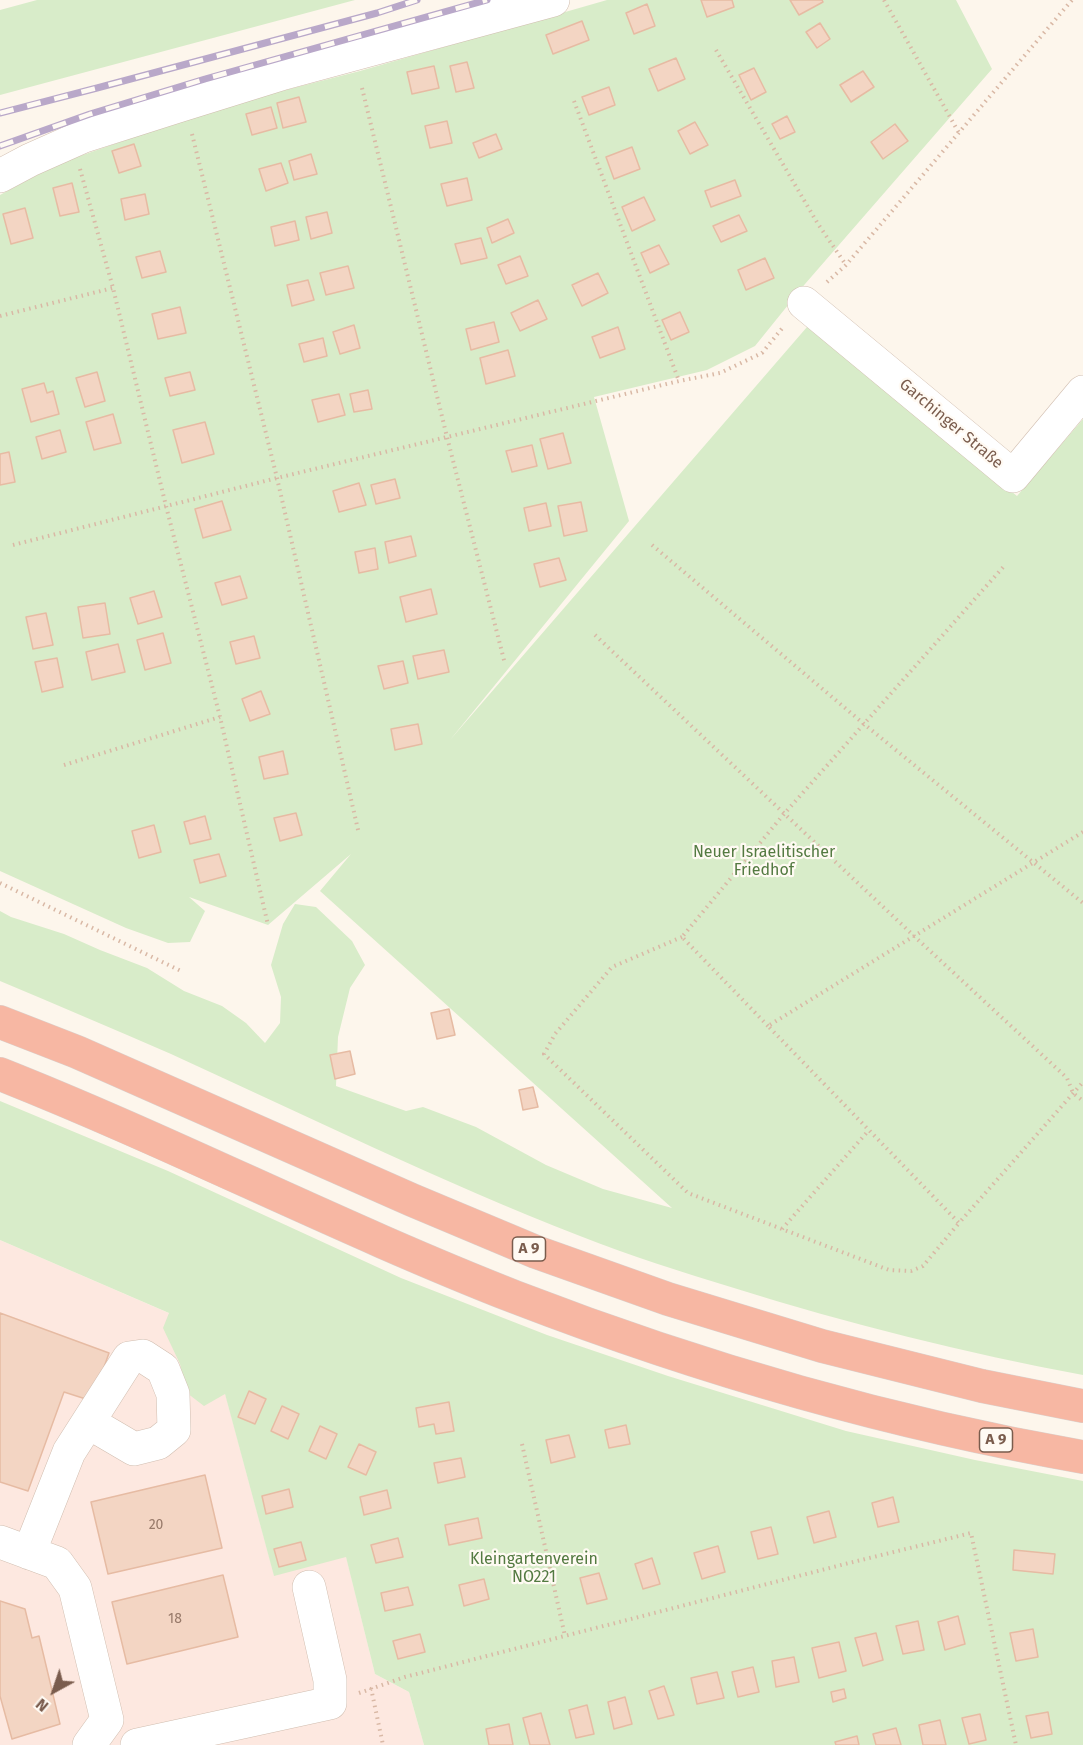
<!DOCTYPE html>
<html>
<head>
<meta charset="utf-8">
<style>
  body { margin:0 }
  #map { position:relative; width:1083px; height:1745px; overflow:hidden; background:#fdf6ec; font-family:"Fira Sans",sans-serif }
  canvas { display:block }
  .north { position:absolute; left:24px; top:1661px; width:60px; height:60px; -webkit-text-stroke:4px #fffaf3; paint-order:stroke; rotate:220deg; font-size:16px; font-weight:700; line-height:24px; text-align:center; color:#7a5c4d }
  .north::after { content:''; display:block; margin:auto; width:21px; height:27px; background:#7a5c4d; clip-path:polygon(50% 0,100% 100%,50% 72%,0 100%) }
</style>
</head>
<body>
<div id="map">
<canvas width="1083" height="1745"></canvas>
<div class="north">N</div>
</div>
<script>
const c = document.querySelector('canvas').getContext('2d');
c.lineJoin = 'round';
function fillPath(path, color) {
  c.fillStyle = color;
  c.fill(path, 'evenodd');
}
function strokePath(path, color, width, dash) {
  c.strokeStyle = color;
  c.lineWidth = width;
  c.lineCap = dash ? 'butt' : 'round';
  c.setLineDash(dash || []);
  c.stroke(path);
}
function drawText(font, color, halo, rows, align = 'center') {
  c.font = font + ' "Fira Sans",sans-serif';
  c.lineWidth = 4.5;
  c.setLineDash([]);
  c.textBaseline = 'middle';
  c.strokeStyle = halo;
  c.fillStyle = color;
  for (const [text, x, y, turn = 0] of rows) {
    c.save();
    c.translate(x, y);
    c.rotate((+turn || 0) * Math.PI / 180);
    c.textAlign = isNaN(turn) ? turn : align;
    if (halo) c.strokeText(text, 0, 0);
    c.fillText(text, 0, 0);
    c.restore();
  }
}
fillPath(new Path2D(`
  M0 1240 208 1330 274 1575 346 1556 375 1674 409 1692 424 1745H0Z`), '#fde8e0');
fillPath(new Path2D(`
  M37 0H355L0 95V10Z
  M607 0H956L992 69 805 284 755 346 707 370 594 397 629 521 450 740 807 327 1017 496 1083 419V1375C965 1353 849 1324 734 1288 682 1272 630 1256 580 1236 441 1182 307 1116 171 1054 114 1029 57 1005 0 981V911L11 917 64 934 100 950 147 968 184 991 222 1006 246 1023 265 1043 280 1023 281 997 271 965 283 924 295 904 316 907 352 941 365 965 350 988 338 1037 336 1086 406 1111 423 1107 476 1127 546 1165 603 1189 672 1208 320 891 351 854 268 925 189 897 205 911 190 942 168 943 126 928 0 871V195L46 170 77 157 223 106 360 71Z
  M0 1101 168 1171 401 1278 547 1335 668 1376 846 1431 975 1460 1083 1481V1745H424L409 1692 375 1674 346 1557 274 1576 225 1394 204 1406 187 1393 180 1364 163 1328 169 1313 0 1240Z`), '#d8ecc9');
const building = new Path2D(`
  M701 0H732L734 7 707 17Z
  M790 0H822L823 2 799 15Z
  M647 4 655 26 634 34 626 13Z
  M582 21 589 40 553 54 546 35Z
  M820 23 830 39 817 48 806 32Z
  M676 58 685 79 658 91 649 69Z
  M467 62 474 88 456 92 450 66Z
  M434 66 439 88 412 94 407 72Z
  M754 68 766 92 751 100 739 75Z
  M863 71 874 87 851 102 840 85Z
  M609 87 615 105 589 115 582 97Z
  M299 97 306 122 283 128 277 103Z
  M271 107 277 128 252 135 246 114Z
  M787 116 795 132 780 139 772 124Z
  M447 121 452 143 430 148 425 126Z
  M695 122 708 145 690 154 678 131Z
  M895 124 908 141 883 159 871 142Z
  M496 134 502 149 479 158 473 143Z
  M134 144 141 166 119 173 112 151Z
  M632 147 640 169 614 179 606 157Z
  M311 154 317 174 294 180 289 161Z
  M281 163 288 183 266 191 259 169Z
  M467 178 472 200 447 206 441 184Z
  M735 180 741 196 711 207 705 191Z
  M72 183 79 212 60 216 53 188Z
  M145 194 149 214 125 220 121 199Z
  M644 197 655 220 632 231 622 207Z
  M25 208 33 238 11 244 3 214Z
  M327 212 332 233 311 239 306 217Z
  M739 215 747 231 721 242 713 226Z
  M508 219 514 233 492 243 487 228Z
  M295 221 299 240 275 246 271 227Z
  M481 238 487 258 461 264 455 244Z
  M659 245 669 264 650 273 641 253Z
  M160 251 166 272 142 278 136 257Z
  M520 256 528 276 506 284 498 265Z
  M765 258 774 278 746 290 738 270Z
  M348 266 354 288 326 295 320 273Z
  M598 273 608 293 582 306 572 285Z
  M308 280 314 300 292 306 287 285Z
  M538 300 547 319 520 331 511 313Z
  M180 307 186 333 158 339 152 314Z
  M680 312 689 332 671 340 662 320Z
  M494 322 499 342 471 350 466 329Z
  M354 325 360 348 340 354 333 332Z
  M618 327 625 349 600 358 592 337Z
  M323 338 327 356 304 362 299 344Z
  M508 350 515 376 486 384 480 358Z
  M97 372 105 401 85 407 76 378Z
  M190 372 195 390 170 396 165 378Z
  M44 383 47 393 53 391 59 414 31 422 22 389Z
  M368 390 372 409 354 412 350 394Z
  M339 394 345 415 318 422 312 400Z
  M113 414 121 443 94 450 86 422Z
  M205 422 214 454 182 463 173 430Z
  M60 430 66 452 42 459 36 437Z
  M563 433 571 463 548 469 540 439Z
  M532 445 537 466 512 472 506 451Z
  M9 452 15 482 0 485V454Z
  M395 479 400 498 376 504 371 485Z
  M359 483 366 505 339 512 333 491Z
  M222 501 231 530 203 538 195 509Z
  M581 502 587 531 564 536 558 506Z
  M546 503 551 526 529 531 524 508Z
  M411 536 416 556 389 563 385 542Z
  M375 548 378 569 359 573 355 552Z
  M559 558 566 580 540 587 534 564Z
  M240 576 247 598 222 605 215 583Z
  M431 589 437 614 406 622 400 597Z
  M154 591 162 617 138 624 130 598Z
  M105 603 110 634 83 638 78 607Z
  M46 613 53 645 33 649 26 617Z
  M163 633 171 663 145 670 137 640Z
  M254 636 260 658 236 664 230 642Z
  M118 644 125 672 92 680 86 652Z
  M444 650 449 672 418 679 413 656Z
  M57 658 63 687 42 692 35 662Z
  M403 661 408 683 384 689 378 666Z
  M261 691 270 714 250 721 242 699Z
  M418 724 422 744 395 750 391 729Z
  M283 751 288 774 264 779 259 757Z
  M296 813 302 835 280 841 274 818Z
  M205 816 211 839 190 844 184 822Z
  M154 825 161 852 139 858 132 831Z
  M219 854 226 876 200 883 194 860Z
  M449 1009 455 1035 437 1039 431 1013Z
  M350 1051 355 1074 335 1079 330 1055Z
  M533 1087 538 1107 523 1110 519 1090Z
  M0 1313 109 1353 92 1401 64 1392 28 1491 0 1482Z
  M249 1391 266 1399 255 1424 238 1417Z
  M449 1402 454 1431 436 1434 434 1424 419 1427 416 1408Z
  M282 1406 299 1414 288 1439 271 1431Z
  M626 1425 630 1444 609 1448 605 1430Z
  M320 1426 337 1434 326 1459 309 1451Z
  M569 1435 575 1457 551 1463 546 1440Z
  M359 1444 376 1452 366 1475 348 1467Z
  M461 1458 465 1477 438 1483 434 1463Z
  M205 1475 222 1548 108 1574 91 1502Z
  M289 1489 293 1507 266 1514 262 1496Z
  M387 1490 391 1508 364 1515 360 1497Z
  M893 1497 899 1522 878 1527 872 1503Z
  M829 1511 836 1537 814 1543 807 1517Z
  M478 1518 482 1538 449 1545 445 1525Z
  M771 1527 778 1554 758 1559 751 1532Z
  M398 1538 403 1557 376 1563 371 1545Z
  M301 1542 306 1560 279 1567 274 1549Z
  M718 1546 725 1572 702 1579 694 1553Z
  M1014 1550 1055 1554 1053 1574 1013 1570Z
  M652 1558 660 1584 643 1589 635 1564Z
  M599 1573 607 1599 587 1604 580 1578Z
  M223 1575 238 1637 127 1664 112 1602Z
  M484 1579 489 1599 464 1606 459 1585Z
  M408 1587 413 1605 385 1611 381 1593Z
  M0 1601 25 1609 32 1638 39 1636 60 1724 12 1739 0 1696Z
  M958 1616 965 1644 945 1650 938 1622Z
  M918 1621 924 1650 903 1654 896 1626Z
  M1033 1629 1038 1657 1016 1661 1010 1633Z
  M876 1633 883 1660 863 1666 855 1638Z
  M420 1634 425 1652 398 1659 393 1641Z
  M839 1642 846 1671 819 1678 812 1648Z
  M794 1657 799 1682 776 1687 772 1661Z
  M753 1667 759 1692 738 1697 732 1672Z
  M717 1672 724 1698 697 1704 691 1678Z
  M664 1686 674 1715 658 1719 649 1691Z
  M844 1689 846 1698 833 1702 831 1692Z
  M625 1697 632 1724 614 1729 608 1702Z
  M587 1705 594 1734 576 1738 569 1710Z
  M1048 1712 1052 1734 1031 1738 1026 1716Z
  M541 1713 550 1745H530L523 1718Z
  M980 1714 986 1740 969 1744 962 1718Z
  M940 1720 946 1745H923L919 1725Z
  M509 1724 513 1745H489L486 1729Z
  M896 1728 901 1745H876L873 1734Z
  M857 1736 859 1745H836L835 1742Z`);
fillPath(building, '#f3d5c3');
strokePath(building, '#e6bba3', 1.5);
const minor = new Path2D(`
  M0 176 30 160 84 136 178 106 284 73 553 0
  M804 303 1013 476 1083 392
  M0 1542 57 1563 75 1588 107 1720 89 1745
  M29 1553 69 1452 129 1358 143 1356 163 1369 173 1394 174 1430 158 1443 134 1449 88 1422
  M137 1745 330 1703V1680L309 1587`);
const highway = new Path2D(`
  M0 1022 77 1052 412 1200 536 1252 668 1299 822 1346 982 1386 1083 1406
  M0 1074C174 1143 341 1229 515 1297 699 1368 889 1423 1083 1457`);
strokePath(minor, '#d1beb0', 34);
strokePath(highway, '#dad1cd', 34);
strokePath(new Path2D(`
  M884 0 959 133
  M716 50 818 224 846 265
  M362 88 447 437 505 664
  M574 101 679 381
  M192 134 277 478 359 834
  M80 169 113 288 166 506 220 717 268 925
  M827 282 846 265 1072 0
  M0 316 113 288
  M13 545 277 478 679 381 720 373 762 353 784 326
  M652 545 864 724 1083 903
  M595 635 914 936 1067 1078 1073 1093 1083 1101
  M64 765 220 717
  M1083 832 768 1026 959 1223 1083 1082
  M0 883 181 971
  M682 937 612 967 555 1034 544 1054 688 1193 889 1270 911 1271 923 1266 959 1223
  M768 1026 682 937 784 814 1005 565
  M782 1229 869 1130
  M522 1444 565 1636
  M371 1688 383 1745
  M359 1693 405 1677 845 1564 971 1533 1016 1745`), '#d9b8a5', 4, [1.5, 4.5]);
strokePath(minor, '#fff', 33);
strokePath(highway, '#f7b7a3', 33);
const rail = new Path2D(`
  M0 113 97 88 377 13 417 0
  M0 146 90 114 205 79 487 0`);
strokePath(rail, '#b9a8c9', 7);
strokePath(rail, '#fffaf3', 4.5, [14]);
drawText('14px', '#987a6a', null, [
  ["20",156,1525],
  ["18",175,1619]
]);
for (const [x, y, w] of [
  [529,1249,33],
  [996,1440,33]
]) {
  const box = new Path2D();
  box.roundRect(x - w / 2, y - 12, w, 24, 4.5);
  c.fillStyle = '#fffaf3';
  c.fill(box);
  strokePath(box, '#7a5c4d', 1.5);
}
drawText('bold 15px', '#7a5c4d', null, [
  ["A 9",529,1249],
  ["A 9",996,1440]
]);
drawText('16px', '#7a5c4d', '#fffaf3', [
  ["Garchinger Straße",951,424,40]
]);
drawText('16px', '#537a41', '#fffaf3', [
  ["Neuer Israelitischer",764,853],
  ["Friedhof",764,871],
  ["Kleingartenverein",534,1560],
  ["NO221",534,1578]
]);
</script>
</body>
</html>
